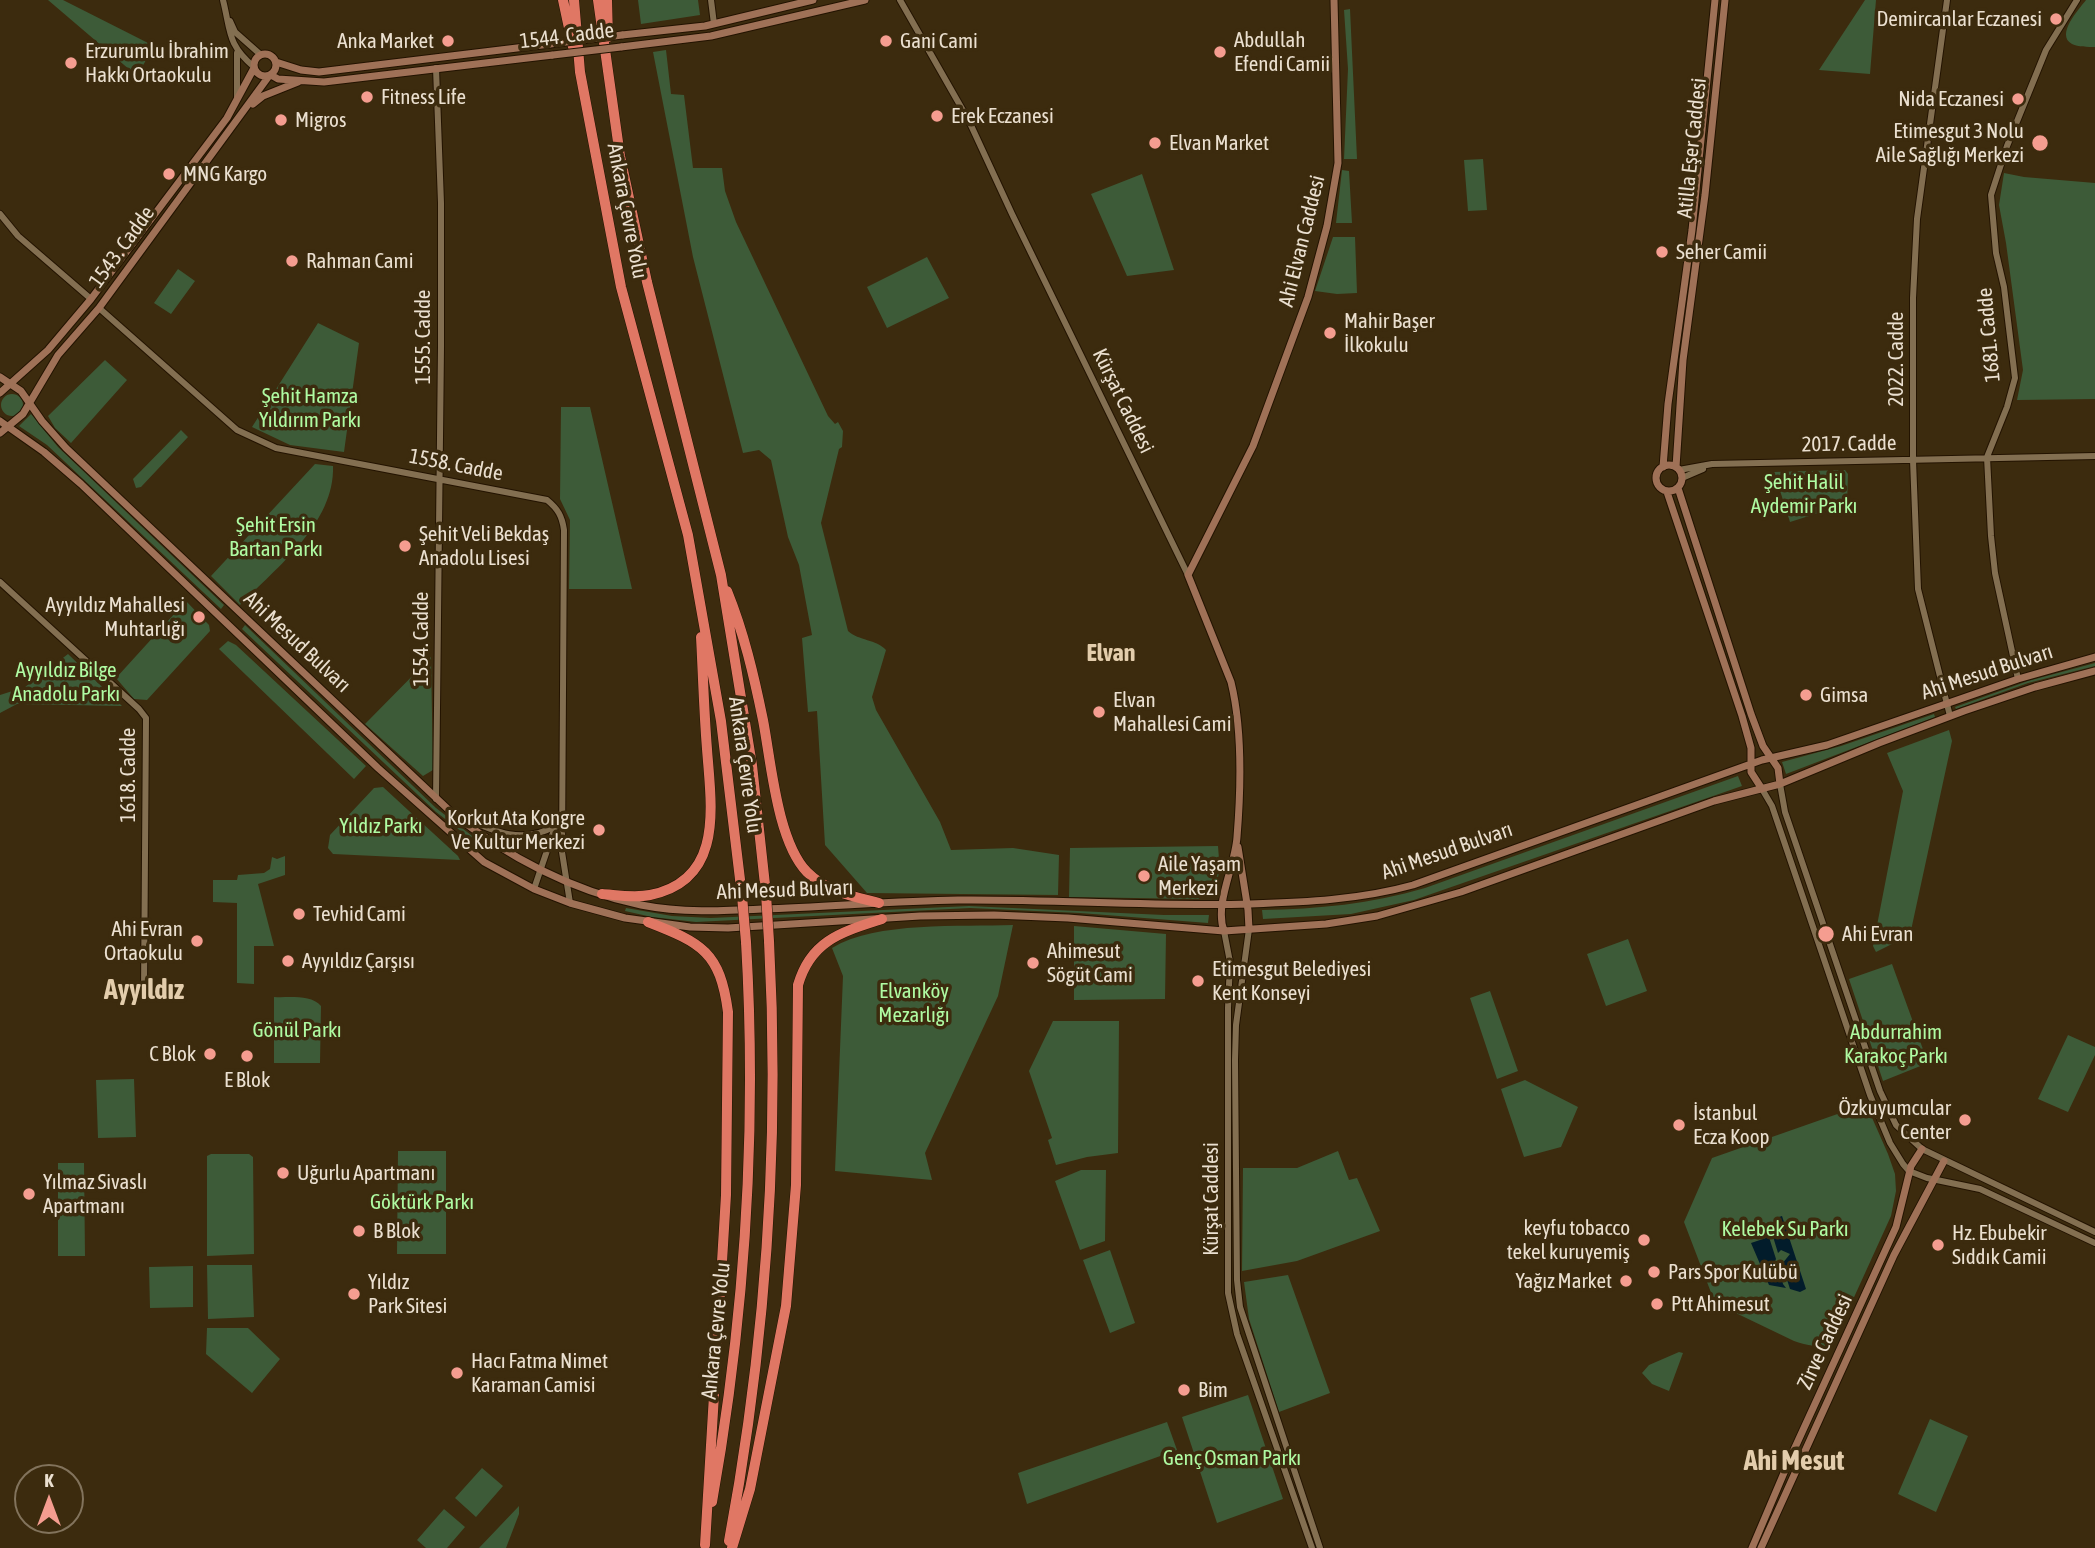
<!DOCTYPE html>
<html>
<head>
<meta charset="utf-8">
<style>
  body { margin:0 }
  #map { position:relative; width:2095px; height:1548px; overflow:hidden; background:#3c2b0e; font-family:"Asap Condensed",sans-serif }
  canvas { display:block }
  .north { position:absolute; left:14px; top:1464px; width:70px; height:70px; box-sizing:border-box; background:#3c2b0e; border:2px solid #82735c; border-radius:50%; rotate:0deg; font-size:19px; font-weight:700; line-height:28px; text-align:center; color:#ebe0d0 }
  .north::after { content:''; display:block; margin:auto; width:24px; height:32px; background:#f59d90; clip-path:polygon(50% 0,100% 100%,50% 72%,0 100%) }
</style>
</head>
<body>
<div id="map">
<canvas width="2095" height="1548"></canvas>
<div class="north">K</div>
</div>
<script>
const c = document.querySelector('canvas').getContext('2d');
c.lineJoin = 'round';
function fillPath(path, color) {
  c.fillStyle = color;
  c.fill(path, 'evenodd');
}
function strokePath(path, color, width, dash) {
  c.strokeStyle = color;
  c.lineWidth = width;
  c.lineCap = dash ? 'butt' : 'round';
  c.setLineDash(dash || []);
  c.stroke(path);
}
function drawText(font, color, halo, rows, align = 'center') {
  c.font = font + ' "Asap Condensed",sans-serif';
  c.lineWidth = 7;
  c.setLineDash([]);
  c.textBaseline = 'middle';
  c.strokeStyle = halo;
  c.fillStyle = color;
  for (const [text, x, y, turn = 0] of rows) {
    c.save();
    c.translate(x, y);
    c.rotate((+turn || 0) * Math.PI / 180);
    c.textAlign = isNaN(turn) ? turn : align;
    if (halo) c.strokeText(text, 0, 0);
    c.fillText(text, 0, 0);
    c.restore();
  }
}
fillPath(new Path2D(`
  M48 0H63L154 46 137 76Z
  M638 0H698L700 15 641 24Z
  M1865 0H1876L1870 74 1819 70Z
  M2086 0H2095V47C2088 47 2078 47 2072 44 2055 35 2079 9 2086 0Z
  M1350 9 1357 159H1344L1348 69 1344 10Z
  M666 50 671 94 684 95 693 168H722L725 191 736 222 828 416 835 424 838 422 843 431 842 447 839 449 821 523 848 631C859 641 876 639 886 650L872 697 876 710 940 822 951 850 1013 848 1059 855 1058 895 867 893 825 845 817 711 808 712 802 638 812 635 799 565 788 537 771 460 759 450 743 453 693 257 653 52Z
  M1483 159 1487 210 1468 211 1464 160Z
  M1342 170 1349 171 1352 223H1336Z
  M2004 173 2024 177 2095 183V399L2017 400 2023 370 2006 243 1999 205Z
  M1142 174 1174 270 1127 276 1091 194Z
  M1333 237H1355L1357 293 1337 294 1315 291Z
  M927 257 949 298 887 328 867 287Z
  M178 269 195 281 171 314 154 303Z
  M318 323 359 343 344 452 290 445 252 427Z
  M105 360 127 380 71 443 55 428 48 416Z
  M1 405a11 11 0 1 1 22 0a11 11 0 1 1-22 0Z
  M561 407H590L632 589H569L570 520 560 499Z
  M31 414 58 447 224 605 221 609 47 445 19 426Z
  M181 430 188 437 141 487 136 488 133 479Z
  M315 464 333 466C335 523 277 567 240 605L211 576Z
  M1845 470 1848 474 1847 504 1790 522 1774 472Z
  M186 601 209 625 210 631 147 700 134 699 116 678Z
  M245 625 436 808 480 842 479 845 436 812 242 629Z
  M228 641 236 645 366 766 354 779 219 649Z
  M68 654 122 706 17 704 0 713V695L25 687Z
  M431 657 433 770 423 776 365 724Z
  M2095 663V666L2028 683 1956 709 1955 707 2028 681Z
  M1934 714 1935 717 1786 774 1782 762 1841 746Z
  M1949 730 1952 741 1910 935 1876 952 1873 946 1903 791 1887 753Z
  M1738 776 1742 786 1414 900 1351 914 1263 919 1262 910C1318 909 1371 904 1425 888Z
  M383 787 458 856 460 860 333 854 328 848 330 835 374 788Z
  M1218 846C1220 872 1223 885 1198 899L1069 897 1070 848Z
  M285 856V875L258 884 274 946H254V984L237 983V903L213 902V880H237L238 875 264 873 270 869 272 857 277 859Z
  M969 906 1164 915H1209L1208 923 1080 913 970 908 696 922 652 917 625 911 626 908 672 916 711 918Z
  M1013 925 998 996 925 1153 932 1180 835 1171 843 976 832 948C876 921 961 927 1013 925Z
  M1074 926 1166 934 1165 999 1074 1000Z
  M1628 939 1647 991 1606 1006 1587 954Z
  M1892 964 1928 1063 1883 1081 1849 979Z
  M1490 991 1518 1071 1497 1079 1470 998Z
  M274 997C288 998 311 994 321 1006L320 1063H274Z
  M1053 1021H1119L1118 1153 1087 1157 1056 1165 1048 1140 1052 1138 1029 1071Z
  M2068 1035 2095 1047V1055L2068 1112 2038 1099Z
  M134 1079 136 1137 98 1138 96 1080Z
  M1525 1080 1578 1107 1561 1147 1524 1157 1501 1089Z
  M1866 1104 1888 1154 1895 1174 1896 1191 1891 1216 1830 1350C1817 1345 1806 1346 1794 1341L1715 1303 1684 1222 1712 1158Z
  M398 1151H446V1254H397Z
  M1338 1151 1349 1180 1357 1178 1380 1231 1297 1261 1242 1271 1243 1168H1297Z
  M211 1154H249L253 1157 254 1254 207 1256V1156Z
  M58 1163H84L85 1256H58Z
  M1081 1170H1106L1105 1241 1080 1250 1055 1181Z
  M1110 1250 1135 1323 1110 1333 1083 1260Z
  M207 1265H252L254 1317 208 1319Z
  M193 1266V1307L150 1308 149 1267Z
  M1288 1275 1330 1393 1279 1412 1249 1319 1244 1282Z
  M207 1328H248L280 1359 252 1393 206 1354Z
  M1679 1352 1683 1353 1669 1391 1652 1384 1642 1373 1649 1365Z
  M1248 1395 1283 1499 1217 1523 1182 1417Z
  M1930 1419 1968 1436 1936 1512 1898 1494Z
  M1167 1422 1177 1450 1027 1504 1018 1473Z
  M482 1468 503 1486 476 1517 455 1498Z
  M519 1506V1514L506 1548H479Z
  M444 1509 465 1527 447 1548H426L417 1540Z`), '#3d5b38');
fillPath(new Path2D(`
  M1782 1216 1806 1289 1800 1292 1790 1289 1782 1264 1790 1254 1781 1250 1778 1253 1771 1230 1776 1218Z
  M1768 1234 1776 1259 1773 1266 1775 1270 1779 1267 1783 1284 1786 1288 1769 1285 1751 1243 1766 1238Z`), '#021c2b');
const tertiary = new Path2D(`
  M223 0C231 32 227 44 254 67
  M711 0 714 24
  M900 0 969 121 1012 214 1188 575
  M1947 0 1917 219 1913 298V460L1918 589 1950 716
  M230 21 235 32 261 55
  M237 53V98
  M436 68 441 203V347L436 799
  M0 214 18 236 91 299
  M99 308 237 430 276 448 547 500C558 509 562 516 564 530L562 852 570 903
  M1679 470 1712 464 2095 456
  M1682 478 1703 469
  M0 582 139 709 146 718 144 990
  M2018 679 1995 573 1991 536 1987 457 2007 407 2015 378 2004 287 1996 253 1991 195 2007 146 2046 50 2077 0
  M1780 784 1785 812 1880 1091 1896 1125 1922 1149 2095 1232
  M1762 789 1772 806 1870 1095 1890 1143 1903 1164 1909 1171 1927 1178 1980 1189 2095 1243
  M458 815C491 830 521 846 555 826
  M534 889 555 827
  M1249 929 1236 1025 1235 1060 1237 1280 1240 1307 1320 1548
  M1224 931 1230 962 1228 1008V1293L1237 1334 1312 1548`);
const secondary = new Path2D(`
  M622 35 705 26 813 0
  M621 47 711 36 865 0
  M254 65a11 11 0 1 1 22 0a11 11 0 1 1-22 0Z
  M276 62 301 70 319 72 550 44
  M271 75 278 79 324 82 553 55
  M253 104 263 96 298 82
  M0 377 21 391 42 421 66 448 452 813C506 856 572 891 641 905 681 913 722 911 762 909 828 907 893 901 958 900 1056 899 1153 907 1250 904 1305 902 1359 900 1413 885L1762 760 1827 745 2018 679 2095 657
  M0 393 48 350 91 299 227 118 254 68
  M0 421 44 452 81 484 378 768 484 862 534 889 570 903 625 918 690 927 728 928 920 916 994 915 1068 918 1224 931 1326 924 1377 916 1461 892 1714 801 1780 784 1879 743 1964 711 2035 687 2095 671
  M0 433 23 414 58 355 99 308 269 76
  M1656 478a13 13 0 1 1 26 0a13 13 0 1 1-26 0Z
  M1663 467 1668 404 1692 230 1715 0
  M1676 467 1683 360 1705 195 1725 0
  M1678 488 1751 714 1763 746 1778 768 1780 784
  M1667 492 1742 716 1751 748V772L1762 789
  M1238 847 1248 910 1249 929
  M1224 931C1214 904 1235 867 1237 837 1241 788 1243 731 1231 682L1188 575 1253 446 1308 297 1327 226 1338 163 1334 0
  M1752 1548 1792 1454 1896 1227 1911 1166 1922 1149
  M1761 1548 1894 1255 1944 1161`);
const motorway = new Path2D(`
  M563 0 573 47
  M574 0 580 72 621 287 688 535 721 721 742 896
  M598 0 620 156 647 282 721 575 752 765 766 894
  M607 0 608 37
  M727 591C744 633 754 676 763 720 771 761 777 841 807 872 827 892 852 896 879 903
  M602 894C617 895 634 898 650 895 725 880 711 805 707 749 704 712 703 675 701 637
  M648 922C702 943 720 952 728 1012L726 1195 705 1545
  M712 1502C745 1317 757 1129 746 942
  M729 1541C766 1342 780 1143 769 941
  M732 1548 750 1489 786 1306 796 1185 798 985C811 940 842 932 882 919`);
strokePath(tertiary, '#231300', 8);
strokePath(secondary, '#231300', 9);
strokePath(motorway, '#231300', 11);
strokePath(tertiary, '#836f51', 6);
strokePath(secondary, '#9f7157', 7);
strokePath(motorway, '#e07764', 10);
const secondaryBridge = new Path2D(`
  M550 44 622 35
  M553 55 621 47`);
const motorwayBridge = new Path2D(`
  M766 894 769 941
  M742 896 746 942`);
strokePath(secondaryBridge, '#231300', 9, []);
strokePath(motorwayBridge, '#231300', 11, []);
strokePath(secondaryBridge, '#9f7157', 7);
strokePath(motorwayBridge, '#e07764', 10);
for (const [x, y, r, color] of [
  [2056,19,7,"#f59d90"],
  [448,41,7,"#f59d90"],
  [886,41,7,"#f59d90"],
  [1220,52,7,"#f59d90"],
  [71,63,7,"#f59d90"],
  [367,97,7,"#f59d90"],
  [2018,99,7,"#f59d90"],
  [937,116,7,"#f59d90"],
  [281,120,7,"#f59d90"],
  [1155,143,7,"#f59d90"],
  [2040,143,9,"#f59d90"],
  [169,174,7,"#f59d90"],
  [1662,252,7,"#f59d90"],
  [292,261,7,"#f59d90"],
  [1330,333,7,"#f59d90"],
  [405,546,7,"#f59d90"],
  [199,617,7,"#f59d90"],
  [1806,695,7,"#f59d90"],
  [1099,712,7,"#f59d90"],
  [599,830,7,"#f59d90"],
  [1144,876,7,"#f59d90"],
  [299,914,7,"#f59d90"],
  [1826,934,9,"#f59d90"],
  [197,941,7,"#f59d90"],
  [288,961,7,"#f59d90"],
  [1033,963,7,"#f59d90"],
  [1198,981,7,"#f59d90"],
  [210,1054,7,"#f59d90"],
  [247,1056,7,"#f59d90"],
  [1965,1120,7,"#f59d90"],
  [1679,1125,7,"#f59d90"],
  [283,1173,7,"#f59d90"],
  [29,1194,7,"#f59d90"],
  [359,1231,7,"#f59d90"],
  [1644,1240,7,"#f59d90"],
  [1938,1245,7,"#f59d90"],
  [1654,1272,7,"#f59d90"],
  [1626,1281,7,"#f59d90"],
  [354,1294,7,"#f59d90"],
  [1657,1304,7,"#f59d90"],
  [457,1373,7,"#f59d90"],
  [1184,1390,7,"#f59d90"]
]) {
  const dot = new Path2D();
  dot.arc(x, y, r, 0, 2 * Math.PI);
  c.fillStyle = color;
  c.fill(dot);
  strokePath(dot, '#3c2b0e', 2.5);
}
drawText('21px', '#ebe0d0', '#3c2b0e', [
  ["Demircanlar Eczanesi",2042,19,"right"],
  ["Abdullah",1234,40],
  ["Efendi Camii",1234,64],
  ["Anka Market",434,41,"right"],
  ["Gani Cami",900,41],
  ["Erzurumlu İbrahim",85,51],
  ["Hakkı Ortaokulu",85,75],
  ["Fitness Life",381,97],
  ["Nida Eczanesi",2004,99,"right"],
  ["Erek Eczanesi",951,116],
  ["Migros",295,120],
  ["Etimesgut 3 Nolu",2024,131,"right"],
  ["Aile Sağlığı Merkezi",2024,155,"right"],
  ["Elvan Market",1169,143],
  ["MNG Kargo",183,174],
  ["Seher Camii",1676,252],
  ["Rahman Cami",306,261],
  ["Mahir Başer",1344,321],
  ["İlkokulu",1344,345],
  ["Şehit Veli Bekdaş",419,534],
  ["Anadolu Lisesi",419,558],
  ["Ayyıldız Mahallesi",185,605,"right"],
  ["Muhtarlığı",185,629,"right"],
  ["Gimsa",1820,695],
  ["Elvan",1113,700],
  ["Mahallesi Cami",1113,724],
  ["Korkut Ata Kongre",585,818,"right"],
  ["Ve Kultur Merkezi",585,842,"right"],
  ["Aile Yaşam",1158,864],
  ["Merkezi",1158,888],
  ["Tevhid Cami",313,914],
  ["Ahi Evran",183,929,"right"],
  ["Ortaokulu",183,953,"right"],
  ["Ahi Evran",1842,934],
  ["Ahimesut",1047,951],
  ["Sögüt Cami",1047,975],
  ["Ayyıldız Çarşısı",302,961],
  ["Etimesgut Belediyesi",1212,969],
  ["Kent Konseyi",1212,993],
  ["C Blok",196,1054,"right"],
  ["E Blok",247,1080,"center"],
  ["Özkuyumcular",1951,1108,"right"],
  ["Center",1951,1132,"right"],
  ["İstanbul",1693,1113],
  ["Ecza Koop",1693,1137],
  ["Uğurlu Apartmanı",297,1173],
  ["Yılmaz Sivaslı",43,1182],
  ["Apartmanı",43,1206],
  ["keyfu tobacco",1630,1228,"right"],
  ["tekel kuruyemiş",1630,1252,"right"],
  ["B Blok",373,1231],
  ["Hz. Ebubekir",1952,1233],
  ["Sıddık Camii",1952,1257],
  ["Pars Spor Kulübü",1668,1272],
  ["Yağız Market",1612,1281,"right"],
  ["Yıldız",368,1282],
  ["Park Sitesi",368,1306],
  ["Ptt Ahimesut",1671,1304],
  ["Hacı Fatma Nimet",471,1361],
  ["Karaman Camisi",471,1385],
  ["Bim",1198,1390]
], 'left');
drawText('21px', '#ebe0d0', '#3c2b0e', [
  ["1544. Cadde",567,36,-7],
  ["Atilla Eşer Caddesi",1692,148,-84],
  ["Ankara Çevre Yolu",627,211,79],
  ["Ahi Elvan Caddesi",1302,241,-76],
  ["1543. Cadde",122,247,-54],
  ["1681. Cadde",1989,335,-95],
  ["1555. Cadde",423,337,-90],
  ["2022. Cadde",1896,359,-90],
  ["Kürşat Caddesi",1123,401,64],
  ["2017. Cadde",1849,444,-1],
  ["1558. Cadde",456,465,11],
  ["1554. Cadde",421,639,-90],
  ["Ahi Mesud Bulvarı",297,642,43],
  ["Ahi Mesud Bulvarı",1987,672,-18],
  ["Ankara Çevre Yolu",745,765,82],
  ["1618. Cadde",128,775,-90],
  ["Ahi Mesud Bulvarı",1447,851,-19],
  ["Ahi Mesud Bulvarı",785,890,-2],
  ["Kürşat Caddesi",1211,1199,-90],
  ["Ankara Çevre Yolu",716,1331,-84],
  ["Zirve Caddesi",1825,1342,-65]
]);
drawText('21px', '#affba2', '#3c2b0e', [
  ["Şehit Hamza",310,396],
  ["Yıldırım Parkı",310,420],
  ["Şehit Halil",1804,482],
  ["Aydemir Parkı",1804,506],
  ["Şehit Ersin",276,525],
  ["Bartan Parkı",276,549],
  ["Ayyıldız Bilge",66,670],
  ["Anadolu Parkı",66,694],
  ["Yıldız Parkı",381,826],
  ["Elvanköy",914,991],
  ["Mezarlığı",914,1015],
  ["Gönül Parkı",297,1030],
  ["Abdurrahim",1896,1032],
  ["Karakoç Parkı",1896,1056],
  ["Göktürk Parkı",422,1202],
  ["Kelebek Su Parkı",1785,1229],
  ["Genç Osman Parkı",1232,1458]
]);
drawText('bold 24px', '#e3cdac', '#3c2b0e', [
  ["Elvan",1111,653]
]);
drawText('bold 28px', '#e3cdac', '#3c2b0e', [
  ["Ayyıldız",144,990],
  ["Ahi Mesut",1794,1461]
]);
</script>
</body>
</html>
